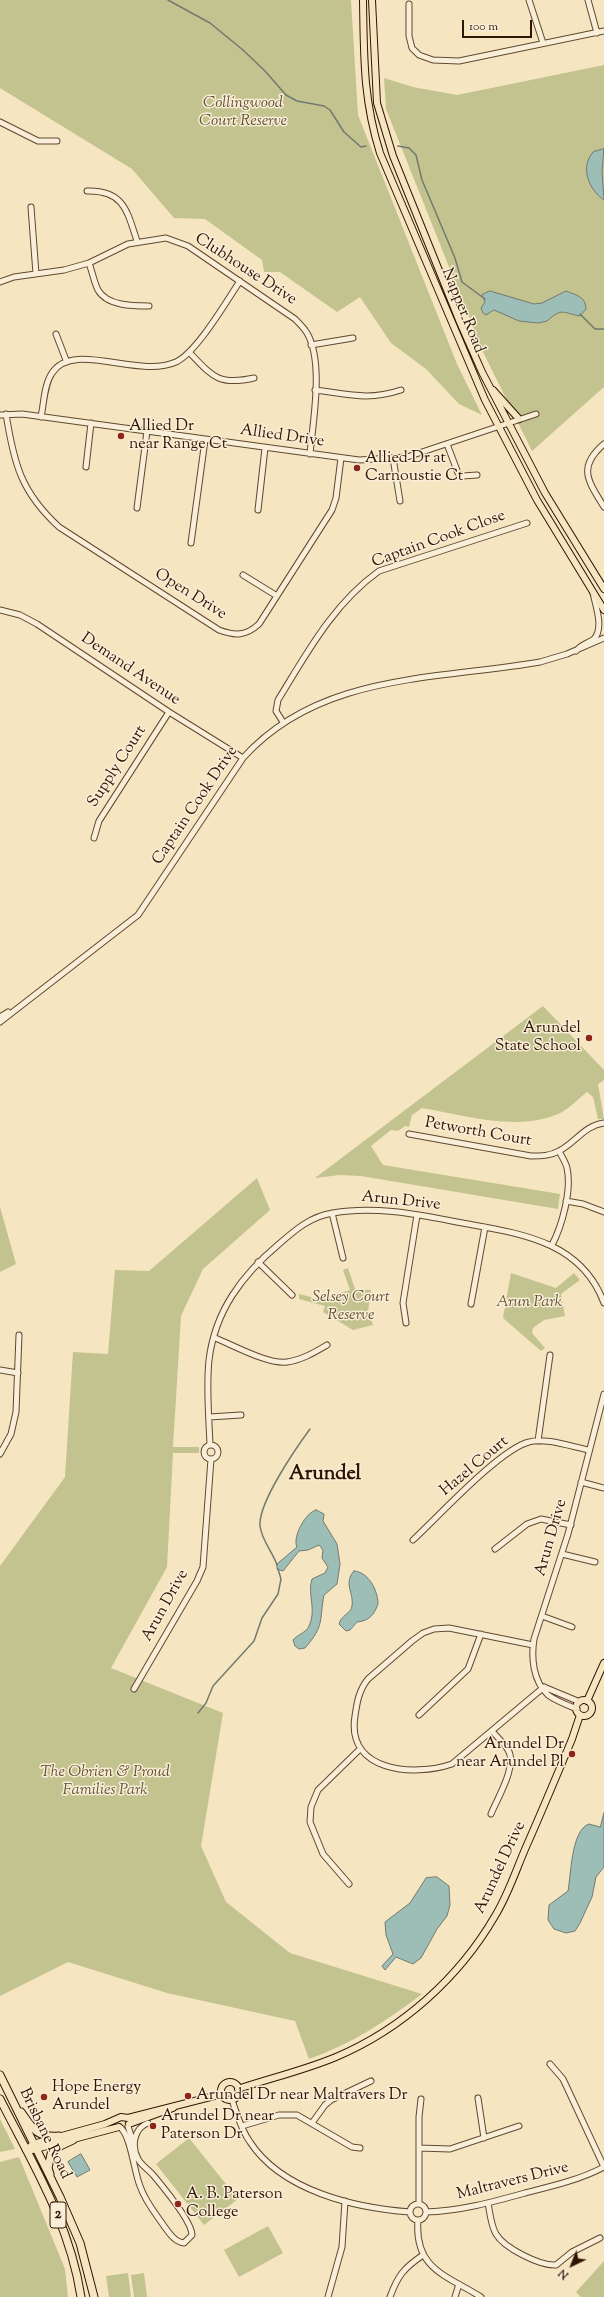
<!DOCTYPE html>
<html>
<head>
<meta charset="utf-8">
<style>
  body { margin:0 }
  #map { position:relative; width:604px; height:2297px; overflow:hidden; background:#f6e5c1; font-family:"Sorts Mill Goudy",serif }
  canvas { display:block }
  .north { position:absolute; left:552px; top:2245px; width:40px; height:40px; -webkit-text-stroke:3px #f9eed7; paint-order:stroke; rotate:223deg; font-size:11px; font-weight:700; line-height:16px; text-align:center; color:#311403 }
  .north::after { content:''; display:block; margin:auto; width:14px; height:18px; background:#311403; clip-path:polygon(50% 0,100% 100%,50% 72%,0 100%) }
  .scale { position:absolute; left:462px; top:20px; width:70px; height:18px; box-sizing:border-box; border:2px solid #311403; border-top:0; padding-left:5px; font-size:12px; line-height:14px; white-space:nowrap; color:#311403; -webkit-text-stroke:3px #f9eed7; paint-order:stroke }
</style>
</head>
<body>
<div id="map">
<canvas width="604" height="2297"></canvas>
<div class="north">N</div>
<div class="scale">100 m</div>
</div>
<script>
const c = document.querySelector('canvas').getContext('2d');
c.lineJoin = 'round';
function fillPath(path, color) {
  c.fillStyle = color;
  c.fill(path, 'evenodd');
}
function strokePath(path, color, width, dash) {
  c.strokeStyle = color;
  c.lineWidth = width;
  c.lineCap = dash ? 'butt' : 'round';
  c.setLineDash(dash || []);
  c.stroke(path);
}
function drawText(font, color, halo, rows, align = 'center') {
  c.font = font + ' "Sorts Mill Goudy",serif';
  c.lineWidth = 3;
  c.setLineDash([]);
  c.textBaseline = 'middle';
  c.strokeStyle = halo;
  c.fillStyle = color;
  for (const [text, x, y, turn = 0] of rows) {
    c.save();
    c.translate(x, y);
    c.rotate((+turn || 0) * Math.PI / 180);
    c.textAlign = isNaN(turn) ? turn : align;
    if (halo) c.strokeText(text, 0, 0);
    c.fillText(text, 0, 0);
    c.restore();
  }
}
fillPath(new Path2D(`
  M0 0H351L358 115 457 364 482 415 459 404 426 369 391 343 360 297 337 312 280 272H264L262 260 205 219 174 218 132 169 0 88Z
  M604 65V387L532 451 483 352 386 109 384 78 413 87 457 95Z
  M543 1006 604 1070V1080L598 1084 604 1119H598L593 1097 587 1092C578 1099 568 1110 558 1114 515 1132 465 1115 422 1108L412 1115 409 1127 405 1126 398 1131 391 1130 371 1146 383 1165 560 1194 558 1209 361 1176 340 1175 315 1178Z
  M257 1178 270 1210 203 1269 181 1316 173 1447H199V1453H173L167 1567 111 1668 223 1713 201 1846 226 1902 290 1953 422 1994C386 2021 352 2044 309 2059L295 2021 167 1993 68 1962 0 1996V1566L65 1477 73 1352 108 1354 115 1270 149 1271Z
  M0 1207 16 1264 0 1272Z
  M348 1268 355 1289 371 1290 368 1311 373 1325 353 1330 323 1312 325 1306 299 1299V1294L326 1301 328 1296 350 1290 343 1270Z
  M511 1273 556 1288 574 1273 580 1280 561 1294 565 1316 544 1320 533 1328 532 1333 545 1348 541 1351 503 1318Z
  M0 2119 15 2149 0 2152Z
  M189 2138 238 2199 204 2225 156 2164Z
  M19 2157 65 2269 68 2297H0V2162Z
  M268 2226 283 2253 239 2277 224 2250Z
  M604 2261V2297H581L576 2292Z
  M128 2273 131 2297H109L106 2276Z
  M144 2273 147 2297H134L131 2275Z`), '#c2c38f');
const water = new Path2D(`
  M604 149 602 171 604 200C588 189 580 167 593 152Z
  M490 291 534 304 542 303 566 291C575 295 586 296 586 309L580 316C562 313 563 307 547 321L538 323 519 321 494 310 486 315 483 313 481 308 485 302 482 295Z
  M316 1510 324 1514 323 1521 337 1544 340 1564 337 1584 324 1595C319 1621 325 1625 305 1648L299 1649 295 1646 293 1640C298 1634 306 1633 309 1626 317 1610 307 1594 312 1579L325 1573 328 1567 322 1558 323 1550 319 1545 308 1550 299 1551 283 1571 277 1569V1564L297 1547C292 1537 306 1512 316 1510Z
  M354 1571C369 1572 378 1591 378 1604 374 1615 369 1621 357 1622L350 1630 346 1631 339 1624C341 1615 351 1614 352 1606 354 1593 343 1583 354 1571Z
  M604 1813V1867L596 1877 592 1897 580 1923 575 1931 566 1933 554 1929 548 1920 549 1905 568 1891C571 1876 571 1830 589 1824L600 1827Z
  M437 1877 449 1886 450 1905 447 1916 437 1929 421 1958 413 1964 396 1957 385 1970 382 1966 393 1954 386 1935 385 1922 410 1903 426 1878Z
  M81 2154 90 2170 77 2177 68 2162Z`);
fillPath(water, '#9dbeb7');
strokePath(water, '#727a6f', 1);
strokePath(new Path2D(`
  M168 0 210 23 243 50 265 71 286 95 297 101 324 106 330 110 344 132 361 147 366 146
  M398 146 409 148 416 155 422 180 455 258 462 282 485 299
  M580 314 595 329H604
  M277 1565C272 1551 262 1541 260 1526 258 1503 296 1448 310 1429
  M198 1713 206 1703 213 1686 254 1641 262 1618 278 1594 281 1579 278 1569`), '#727a6f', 1.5);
const minor = new Path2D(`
  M529 0 543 43
  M588 0 597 33
  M409 4V36L412 48 419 55 433 60 459 61 604 31
  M0 122 38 141H57
  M87 191C124 190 127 211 137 241
  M31 207 36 274
  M89 263C92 271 94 282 98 290 107 306 133 306 149 306
  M0 282 14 277 64 270 89 263 128 244 166 238 188 246 295 319C299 323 304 328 307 333 324 362 313 421 310 454
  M56 334 66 360
  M311 345 353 338
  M189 352C212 376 218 386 254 378
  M315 390C348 394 368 401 401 390
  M6 414C14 464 21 492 59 527L219 630C235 636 246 636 259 624L332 510 336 498 341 458
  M0 415 22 414 359 460 407 457 536 414
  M41 417C44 403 44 385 52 373 73 340 138 379 176 362 197 352 226 302 240 281
  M447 444 458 473 463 476 477 475
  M604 444C577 467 588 481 604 507
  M393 458 400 501
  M86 467 91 423
  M137 508 147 431
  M258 510 265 448
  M191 543 205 440
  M243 575 277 596
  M0 610 20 615 37 624 169 712 243 758
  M576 651C581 644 587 644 594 639 604 628 596 607 593 593
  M283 722 276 711 278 700C307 653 333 604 379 571L527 523
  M94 838 99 821 169 712
  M0 1017 8 1012
  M0 1022 138 915 243 758C319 673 436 680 540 662L567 654 604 638
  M409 1134 531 1156C541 1156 550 1156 559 1151 575 1143 585 1125 604 1123
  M566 1201 583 1204 604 1212
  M332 1213 343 1258
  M552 1245C562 1226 572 1190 567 1168 566 1163 562 1157 559 1151
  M258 1262 292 1295
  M471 1304 485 1227
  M406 1323 403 1303 417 1215
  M215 1338C233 1345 269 1365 287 1362 302 1360 315 1352 327 1345
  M0 1370 18 1373
  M209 1417 241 1415
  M538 1441 550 1355
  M210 1445C209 1418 206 1388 209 1360 215 1311 242 1275 279 1244 295 1230 311 1216 333 1213 378 1205 424 1216 468 1224 524 1234 582 1243 604 1303
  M204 1452a7 7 0 1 1 14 0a7 7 0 1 1-14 0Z
  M0 1454 11 1434 16 1412 19 1335
  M581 1482 604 1488
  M413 1540C438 1517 500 1449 529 1442 544 1437 573 1447 589 1450
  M495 1549 527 1524 541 1519 571 1525
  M562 1554 595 1562
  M542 1616 572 1627
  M533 1645 449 1628 434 1629 423 1633 412 1641 368 1679C359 1690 357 1702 355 1716 346 1772 414 1777 452 1764L544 1687
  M544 1687 580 1702
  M134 1689 197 1581 203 1567 211 1459
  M577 1709C567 1705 556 1701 548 1695 533 1681 531 1658 534 1639L568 1534 604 1394
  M419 1715 468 1669 481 1634
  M491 1814C497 1799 518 1765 508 1750 504 1743 497 1737 492 1731
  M349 1884 323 1854 310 1822 311 1807 318 1790 360 1749
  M550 2064 563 2079 604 2167
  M478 2098 484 2138
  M232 2100C237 2114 241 2130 250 2142 282 2191 355 2208 410 2212
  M312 2123 325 2105 331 2100 371 2081
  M128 2126 133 2142
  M242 2126 279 2115H297L352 2147 360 2148
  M121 2128C131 2138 134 2171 140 2186 145 2201 155 2213 164 2226 169 2233 175 2242 184 2243L192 2235C192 2222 164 2188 154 2176 149 2170 142 2166 138 2159 131 2146 134 2128 148 2123
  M419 2148 450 2149 519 2126
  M488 2203C490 2213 491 2226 496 2234 504 2248 540 2266 556 2265L572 2252 600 2238
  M419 2204V2117L421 2099
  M410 2212a8 8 0 1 1 16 0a8 8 0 1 1-16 0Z
  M426 2212C460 2211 493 2202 525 2193 553 2186 579 2180 604 2167
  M418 2220C414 2269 446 2275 481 2297
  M328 2297 342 2247 345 2201
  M390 2297C398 2275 404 2268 423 2255
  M455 2297 459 2284`);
const major = new Path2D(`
  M363 0C364 56 363 99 380 153L485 400 537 500 604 610
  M372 0 377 103 393 156 459 320 482 372 545 493 604 589
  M493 390 519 419
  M576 1708a8 8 0 1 1 16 0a8 8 0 1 1-16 0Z
  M587 1701 604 1663
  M221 2091a9 9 0 1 1 18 0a9 9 0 1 1-18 0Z
  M238 2089C271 2078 305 2070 336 2057 402 2029 459 1978 495 1916 508 1895 516 1870 526 1847 542 1811 557 1775 572 1739L580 1715
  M129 2124 173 2108
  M26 2150 33 2144 105 2124 121 2117 128 2118 222 2094
  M32 2150 119 2127`);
const highway = new Path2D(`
  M0 2075 60 2197 80 2243 94 2297
  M0 2099C33 2164 70 2224 81 2297
  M21 2112C33 2129 37 2138 59 2136
  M50 2174 48 2168 51 2154 58 2147 73 2140`);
strokePath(minor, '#624832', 7);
strokePath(major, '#311403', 8);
strokePath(highway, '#311403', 9);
strokePath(minor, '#f9eed7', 5);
strokePath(major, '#f6e5c1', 6);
strokePath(highway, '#f6e5c1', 7);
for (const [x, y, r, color] of [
  [121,436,4,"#8f2418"],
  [357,468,4,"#8f2418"],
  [589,1038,4,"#8f2418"],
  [572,1754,4,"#8f2418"],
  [188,2096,4,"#8f2418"],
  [44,2097,4,"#8f2418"],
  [153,2126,4,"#8f2418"],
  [178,2204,4,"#8f2418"]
]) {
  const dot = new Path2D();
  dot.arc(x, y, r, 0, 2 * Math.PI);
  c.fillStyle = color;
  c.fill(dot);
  strokePath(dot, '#f9eed7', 1.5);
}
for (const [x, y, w] of [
  [58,2215,16]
]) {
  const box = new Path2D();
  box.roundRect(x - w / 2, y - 13, w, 26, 3);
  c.fillStyle = '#f9eed7';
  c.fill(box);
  strokePath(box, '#311403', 1);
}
drawText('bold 15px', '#311403', null, [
  ["2",58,2215]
]);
drawText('italic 16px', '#645134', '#f9eed7', [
  ["Collingwood",243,104],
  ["Court Reserve",243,122],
  ["Selsey Court",351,1298],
  ["Reserve",351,1316],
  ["Arun Park",529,1303],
  ["The Obrien & Proud",105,1773],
  ["Families Park",105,1791]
]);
drawText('16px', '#311403', '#f9eed7', [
  ["Clubhouse Drive",245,270,33],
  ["Napper Road",462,311,68],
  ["Allied Drive",282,437,8],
  ["Captain Cook Close",439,540,-20],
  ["Open Drive",190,595,32],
  ["Demand Avenue",130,670,34],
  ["Supply Court",118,767,-57],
  ["Captain Cook Drive",196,806,-56],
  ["Petworth Court",478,1133,10],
  ["Arun Drive",401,1202,6],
  ["Hazel Court",475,1467,-40],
  ["Arun Drive",552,1538,-74],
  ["Arun Drive",166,1606,-61],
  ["Arundel Drive",501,1868,-65],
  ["Brisbane Road",44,2134,64],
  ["Maltravers Drive",513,2182,-14]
]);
drawText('16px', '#311403', '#f9eed7', [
  ["Allied Dr",129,427],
  ["near Range Ct",129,445],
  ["Allied Dr at",365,459],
  ["Carnoustie Ct",365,477],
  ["Arundel",581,1029,"right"],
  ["State School",581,1047,"right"],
  ["Arundel Dr",564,1745,"right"],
  ["near Arundel Pl",564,1763,"right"],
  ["Hope Energy",52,2088],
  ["Arundel",52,2106],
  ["Arundel Dr near Maltravers Dr",196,2096],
  ["Arundel Dr near",161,2117],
  ["Paterson Dr",161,2135],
  ["A. B. Paterson",186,2195],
  ["College",186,2213]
], 'left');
drawText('bold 20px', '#311403', '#f9eed7', [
  ["Arundel",325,1476]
]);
</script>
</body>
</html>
